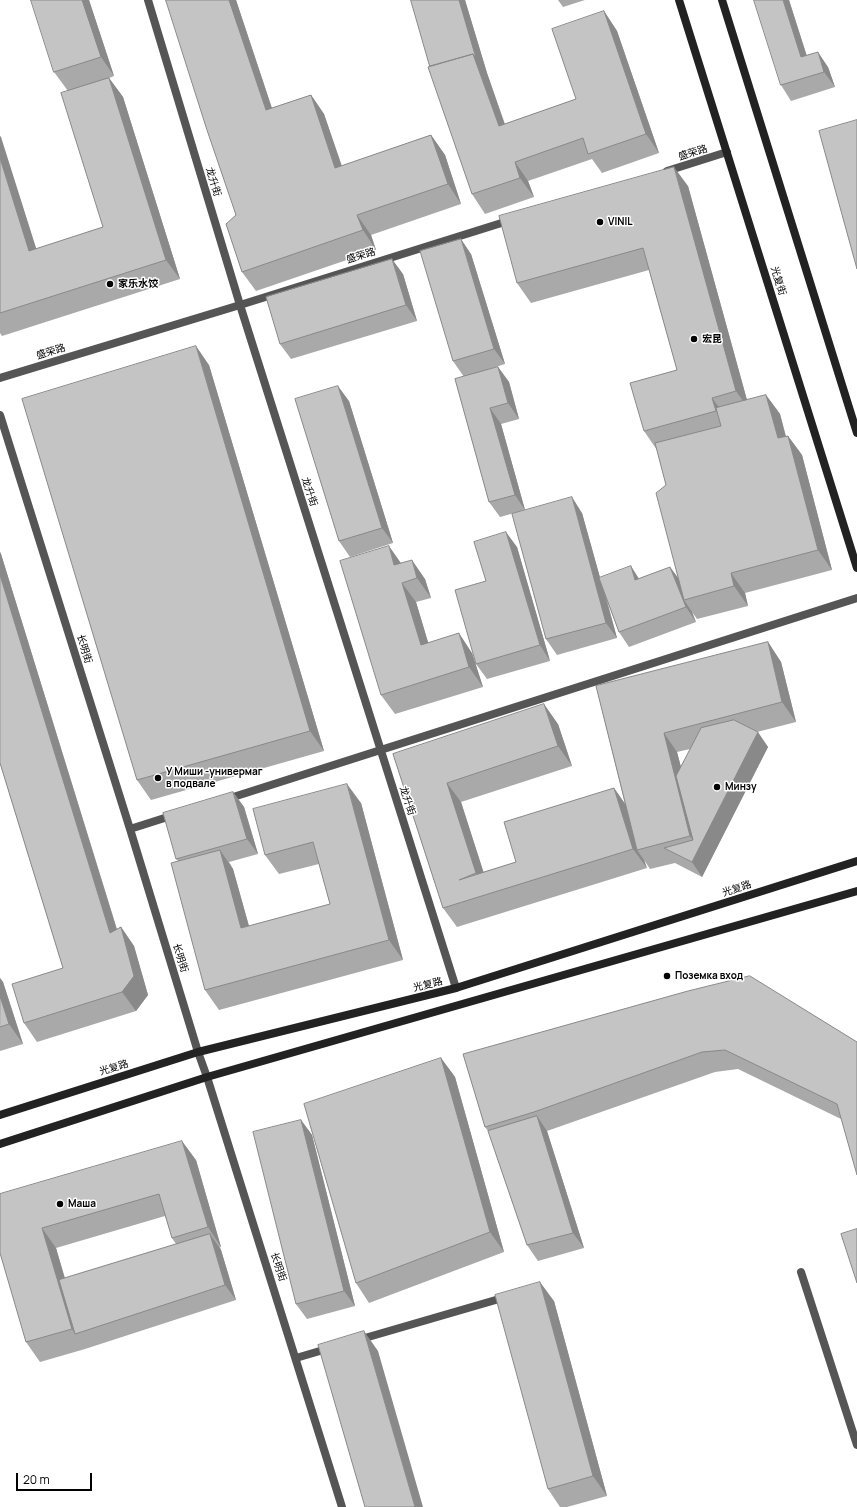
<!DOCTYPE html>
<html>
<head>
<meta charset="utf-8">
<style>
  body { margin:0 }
  #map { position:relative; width:857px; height:1507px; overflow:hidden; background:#fff; font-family:Manrope,sans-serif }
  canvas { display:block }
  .scale { position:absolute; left:16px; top:1473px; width:76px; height:18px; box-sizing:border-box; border:2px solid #000; border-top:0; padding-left:5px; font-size:12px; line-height:14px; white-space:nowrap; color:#000; -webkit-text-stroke:3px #fff; paint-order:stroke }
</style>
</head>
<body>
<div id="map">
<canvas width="857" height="1507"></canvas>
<div class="scale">20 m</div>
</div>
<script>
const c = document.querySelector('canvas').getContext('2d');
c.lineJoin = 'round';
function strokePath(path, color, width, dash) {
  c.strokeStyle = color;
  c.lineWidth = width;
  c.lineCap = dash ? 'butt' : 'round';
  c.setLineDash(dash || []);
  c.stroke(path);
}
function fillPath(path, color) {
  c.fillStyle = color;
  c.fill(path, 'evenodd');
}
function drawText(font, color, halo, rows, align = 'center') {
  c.font = font + ' Manrope,"Noto Sans SC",sans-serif';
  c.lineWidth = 3;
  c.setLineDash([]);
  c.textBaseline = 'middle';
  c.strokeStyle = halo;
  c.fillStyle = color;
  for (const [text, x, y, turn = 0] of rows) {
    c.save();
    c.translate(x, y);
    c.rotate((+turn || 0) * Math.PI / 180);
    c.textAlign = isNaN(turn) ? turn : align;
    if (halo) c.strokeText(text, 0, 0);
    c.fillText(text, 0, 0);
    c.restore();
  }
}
strokePath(new Path2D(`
  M801 1272 857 1445
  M358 1340 506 1297
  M296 1358 330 1348`), '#555', 8);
strokePath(new Path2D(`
  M148 0 240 305 456 988
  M667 171 727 152
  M0 378 240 305 511 220
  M0 415 130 829 198 1052 207 1077 342 1507
  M227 799 857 598
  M130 829 174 815`), '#555', 8);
strokePath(new Path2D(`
  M679 0 857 568
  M722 0 857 433
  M0 1115 198 1052 456 988 857 861
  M0 1144 207 1077 857 891`), '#222', 8);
fillPath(new Path2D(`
  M89 0 114 76 109 78 123 97 180 279 2 336 0 333V136L36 249 103 227 68 91 54 72Z
  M166 0H236L272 108 311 95 324 114 342 166 431 135 445 155 461 204 371 235 376 250 256 291 242 272 236 215Z
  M411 0H465L487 73 505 124 576 99 604 11 617 31 659 153 602 173 592 159 528 181 534 197 485 214 472 194 430 66Z
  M558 0H585L563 7Z
  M789 0 807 56 828 67 835 87 791 101 781 85Z
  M688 186 747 400 766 395 780 414 786 436H788L802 455 832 570 745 593 748 606 697 619 692 612 696 622 629 647 619 632 607 600 617 638 557 655 546 639 582 513 600 578 639 579 670 567 678 578 666 485 657 450 644 431 677 370 649 270 531 303 517 283Z
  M471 254 505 364 464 377 453 361Z
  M403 274 417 321 291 359 280 344Z
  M209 365 324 751 151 800 137 780Z
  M498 367 509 382 519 419 501 424 525 510 500 517 489 502 455 379Z
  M349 401 393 543 350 557 339 541Z
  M517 547 550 661 487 679 476 664 486 581Z
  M0 552 1 554 117 929 121 927 134 946 148 995 136 1011 37 1042 24 1023 63 968 0 763Z
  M401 563 425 579 431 598 416 602 428 643 472 653 483 687 395 714 381 695Z
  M768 642 781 662 796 722 757 732 768 747 702 877 675 863 650 869 644 860 647 868 457 927 443 908 393 754 558 724 572 766 461 802 483 872 516 862 614 788 625 804 596 686ZM690 749 681 767 677 752Z
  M233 792 244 807 258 854 229 862 233 869 249 926 330 904 319 864 279 874 265 855 361 803 403 960 219 1010 205 990 178 861 176 859Z
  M0 978 3 982 23 1044 0 1051Z
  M857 1042 841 1119 738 1069 715 1072 547 1131 584 1248 538 1261 527 1245 488 1131 485 1127 463 1054Z
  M441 1058 455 1077 504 1252 369 1303 356 1283Z
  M301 1120 312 1135 355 1306 307 1319 296 1304Z
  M196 1160 221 1247H220L221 1250 236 1300 85 1349 40 1362 26 1342 0 1194ZM165 1216 172 1238 176 1244 65 1278 56 1248Z
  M554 1301 607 1496 567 1507H560L548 1489Z`), '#a9a9a9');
fillPath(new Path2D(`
  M82 0H89L114 76 101 57Z
  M229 0H236L279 130 266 110Z
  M459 0H465L487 73 512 146 499 126 473 54Z
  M783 0H789L812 73 801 57Z
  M604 11 617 31 659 153 646 134Z
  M818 52 828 67 835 87 824 72Z
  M109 78 123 97 180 279 166 260Z
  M311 95 324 114 349 188 335 168Z
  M431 135 445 155 461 204 448 184Z
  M0 136 1 137 43 270 29 251 0 158Z
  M515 162 528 181 534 197 520 178Z
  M674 167 688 186 750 411 736 391Z
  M357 215 371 235 376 250 363 230Z
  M461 239 471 254 505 364 494 349Z
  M392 259 403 274 417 321 406 305Z
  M196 346 209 365 324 751 310 731Z
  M498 367 509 382 519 419 508 403Z
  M338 386 349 401 393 543 382 528Z
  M766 395 780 414 791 458 778 438Z
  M712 398 726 417 730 431 716 411Z
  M490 408 501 424 525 510 515 495Z
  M788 436 802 455 832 570 818 550Z
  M572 497 582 513 617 638 606 623Z
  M506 532 517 547 550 661 540 645Z
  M389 546 403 566 394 565Z
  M0 552 1 554 124 953 110 933 0 575Z
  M412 560 425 579 431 598 417 578Z
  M631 566 641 582 635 580Z
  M670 567 681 582 684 600 692 612 696 622 686 607Z
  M731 573 745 593 748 606 734 586Z
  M402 583 416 602 435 665 421 645Z
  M459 633 472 653 483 687 469 667Z
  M768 642 781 662 796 722 782 702Z
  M544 704 558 724 572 766 558 746Z
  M758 732 768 747 702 877 692 862 698 848 690 836 664 733 677 752 701 844Z
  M447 783 461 802 490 892 476 873Z
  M347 784 361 803 403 960 389 940Z
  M614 788 628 808 637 850 644 860 647 868 633 849Z
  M233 792 244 807 258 854 247 839Z
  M220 850 233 869 255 948 241 928Z
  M121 927 134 946 148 995 136 1011 122 992Z
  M0 978 3 982 23 1044 9 1024 0 996Z
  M441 1058 455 1077 504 1252 490 1232Z
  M537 1116 547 1131 584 1248 573 1233Z
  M301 1120 312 1135 355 1306 344 1291Z
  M182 1141 196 1160 221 1247 208 1227Z
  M42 1228 56 1248 80 1332 75 1334 72 1329Z
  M210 1234 221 1250 236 1300 225 1285Z
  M540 1282 554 1301 607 1496 593 1476Z
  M364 1331 378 1351 423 1507H415Z`), '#898989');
const building = new Path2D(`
  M31 0H82L101 57 54 72Z
  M166 0H229L266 110 311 95 335 168 431 135 448 184 357 215 363 230 242 272 226 224 236 215 207 130Z
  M411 0H459L476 58 473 54 430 66Z
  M754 0H783L801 57 818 52 824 72 781 85Z
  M604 11 646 134 588 154 583 138 515 162 520 178 472 194 428 67 473 54 499 126 576 99 552 29Z
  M109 78 166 260 0 313V158L29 251 103 227 61 93Z
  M857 120V269L819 131Z
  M674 167 736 391 712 398 716 411 644 431 630 383 677 370 643 248 517 283 499 216Z
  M461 239 494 349 453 361 420 251Z
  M392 259 406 305 280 344 266 297Z
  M196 346 310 731 137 780 22 399Z
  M498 367 508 403 490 408 515 495 489 502 455 379Z
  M338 386 382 528 339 541 295 399Z
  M766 395 778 438 788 436 818 550 731 573 734 586 684 600 656 493 666 485 655 443 721 426 716 408Z
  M572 497 606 623 546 639 512 514Z
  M506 532 540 645 476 664 455 590 486 581 474 542Z
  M389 546 394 565 412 560 417 578 402 583 421 645 459 633 469 667 381 695 340 561Z
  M631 566 635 580 670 567 686 607 619 632 599 578Z
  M0 575 110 933 121 927 134 976 122 992 24 1023 12 984 63 968 0 763Z
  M768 642 782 702 664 733 690 836 637 850 596 686Z
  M544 704 558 746 447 783 476 873 459 880 516 862 504 822 614 788 633 849 443 908 393 754Z
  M734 720 758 732 692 862 664 848 693 840 676 776 701 728Z
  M347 784 389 940 205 990 171 863 220 850 241 928 330 904 313 842 265 855 253 809Z
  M233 792 247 839 176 859 163 813Z
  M750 976 857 1042V1175L837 1104 725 1050 702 1052 534 1112 485 1127 463 1054 688 991Z
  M0 996 9 1024 0 1027Z
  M441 1058 490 1232 356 1283 304 1104Z
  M537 1116 573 1233 527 1245 488 1131Z
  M301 1120 344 1291 296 1304 253 1132Z
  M182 1141 208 1227 172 1238 159 1194 42 1228 72 1329 26 1342 0 1253V1194Z
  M857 1229V1283L841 1234Z
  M210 1234 225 1285 75 1334 59 1280Z
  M540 1282 593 1476 548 1489 495 1295Z
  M364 1331 415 1507H365L318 1345Z`);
fillPath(building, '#c4c4c4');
strokePath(building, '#898989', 1);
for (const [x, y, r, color] of [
  [600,222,4,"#000"],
  [110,284,4,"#000"],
  [694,339,4,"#000"],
  [158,778,4,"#000"],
  [717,787,4,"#000"],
  [667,976,4,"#000"],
  [60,1204,4,"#000"]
]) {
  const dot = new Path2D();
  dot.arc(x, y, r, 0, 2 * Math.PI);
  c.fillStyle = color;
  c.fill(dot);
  strokePath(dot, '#fff', 1.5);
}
drawText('10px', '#000', '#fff', [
  ["盛荣路",693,153,-17],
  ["龙升街",213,182,73],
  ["盛荣路",361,256,-17],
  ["光复街",778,281,73],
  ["盛荣路",51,352,-17],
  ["龙升街",309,492,72],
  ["长明街",84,649,73],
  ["龙升街",407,801,72],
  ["光复路",737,889,-18],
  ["长明街",180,958,73],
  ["光复路",428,985,-14],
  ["光复路",114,1068,-17],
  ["长明街",278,1267,72]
]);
drawText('bold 10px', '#000', '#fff', [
  ["VINIL",608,222],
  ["家乐水饺",118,284],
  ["宏昆",702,339],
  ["У Миши -универмаг",166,772],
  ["в подвале",166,784],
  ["Минзу",725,787],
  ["Поземка вход",675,976],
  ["Маша",68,1204]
], 'left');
</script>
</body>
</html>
